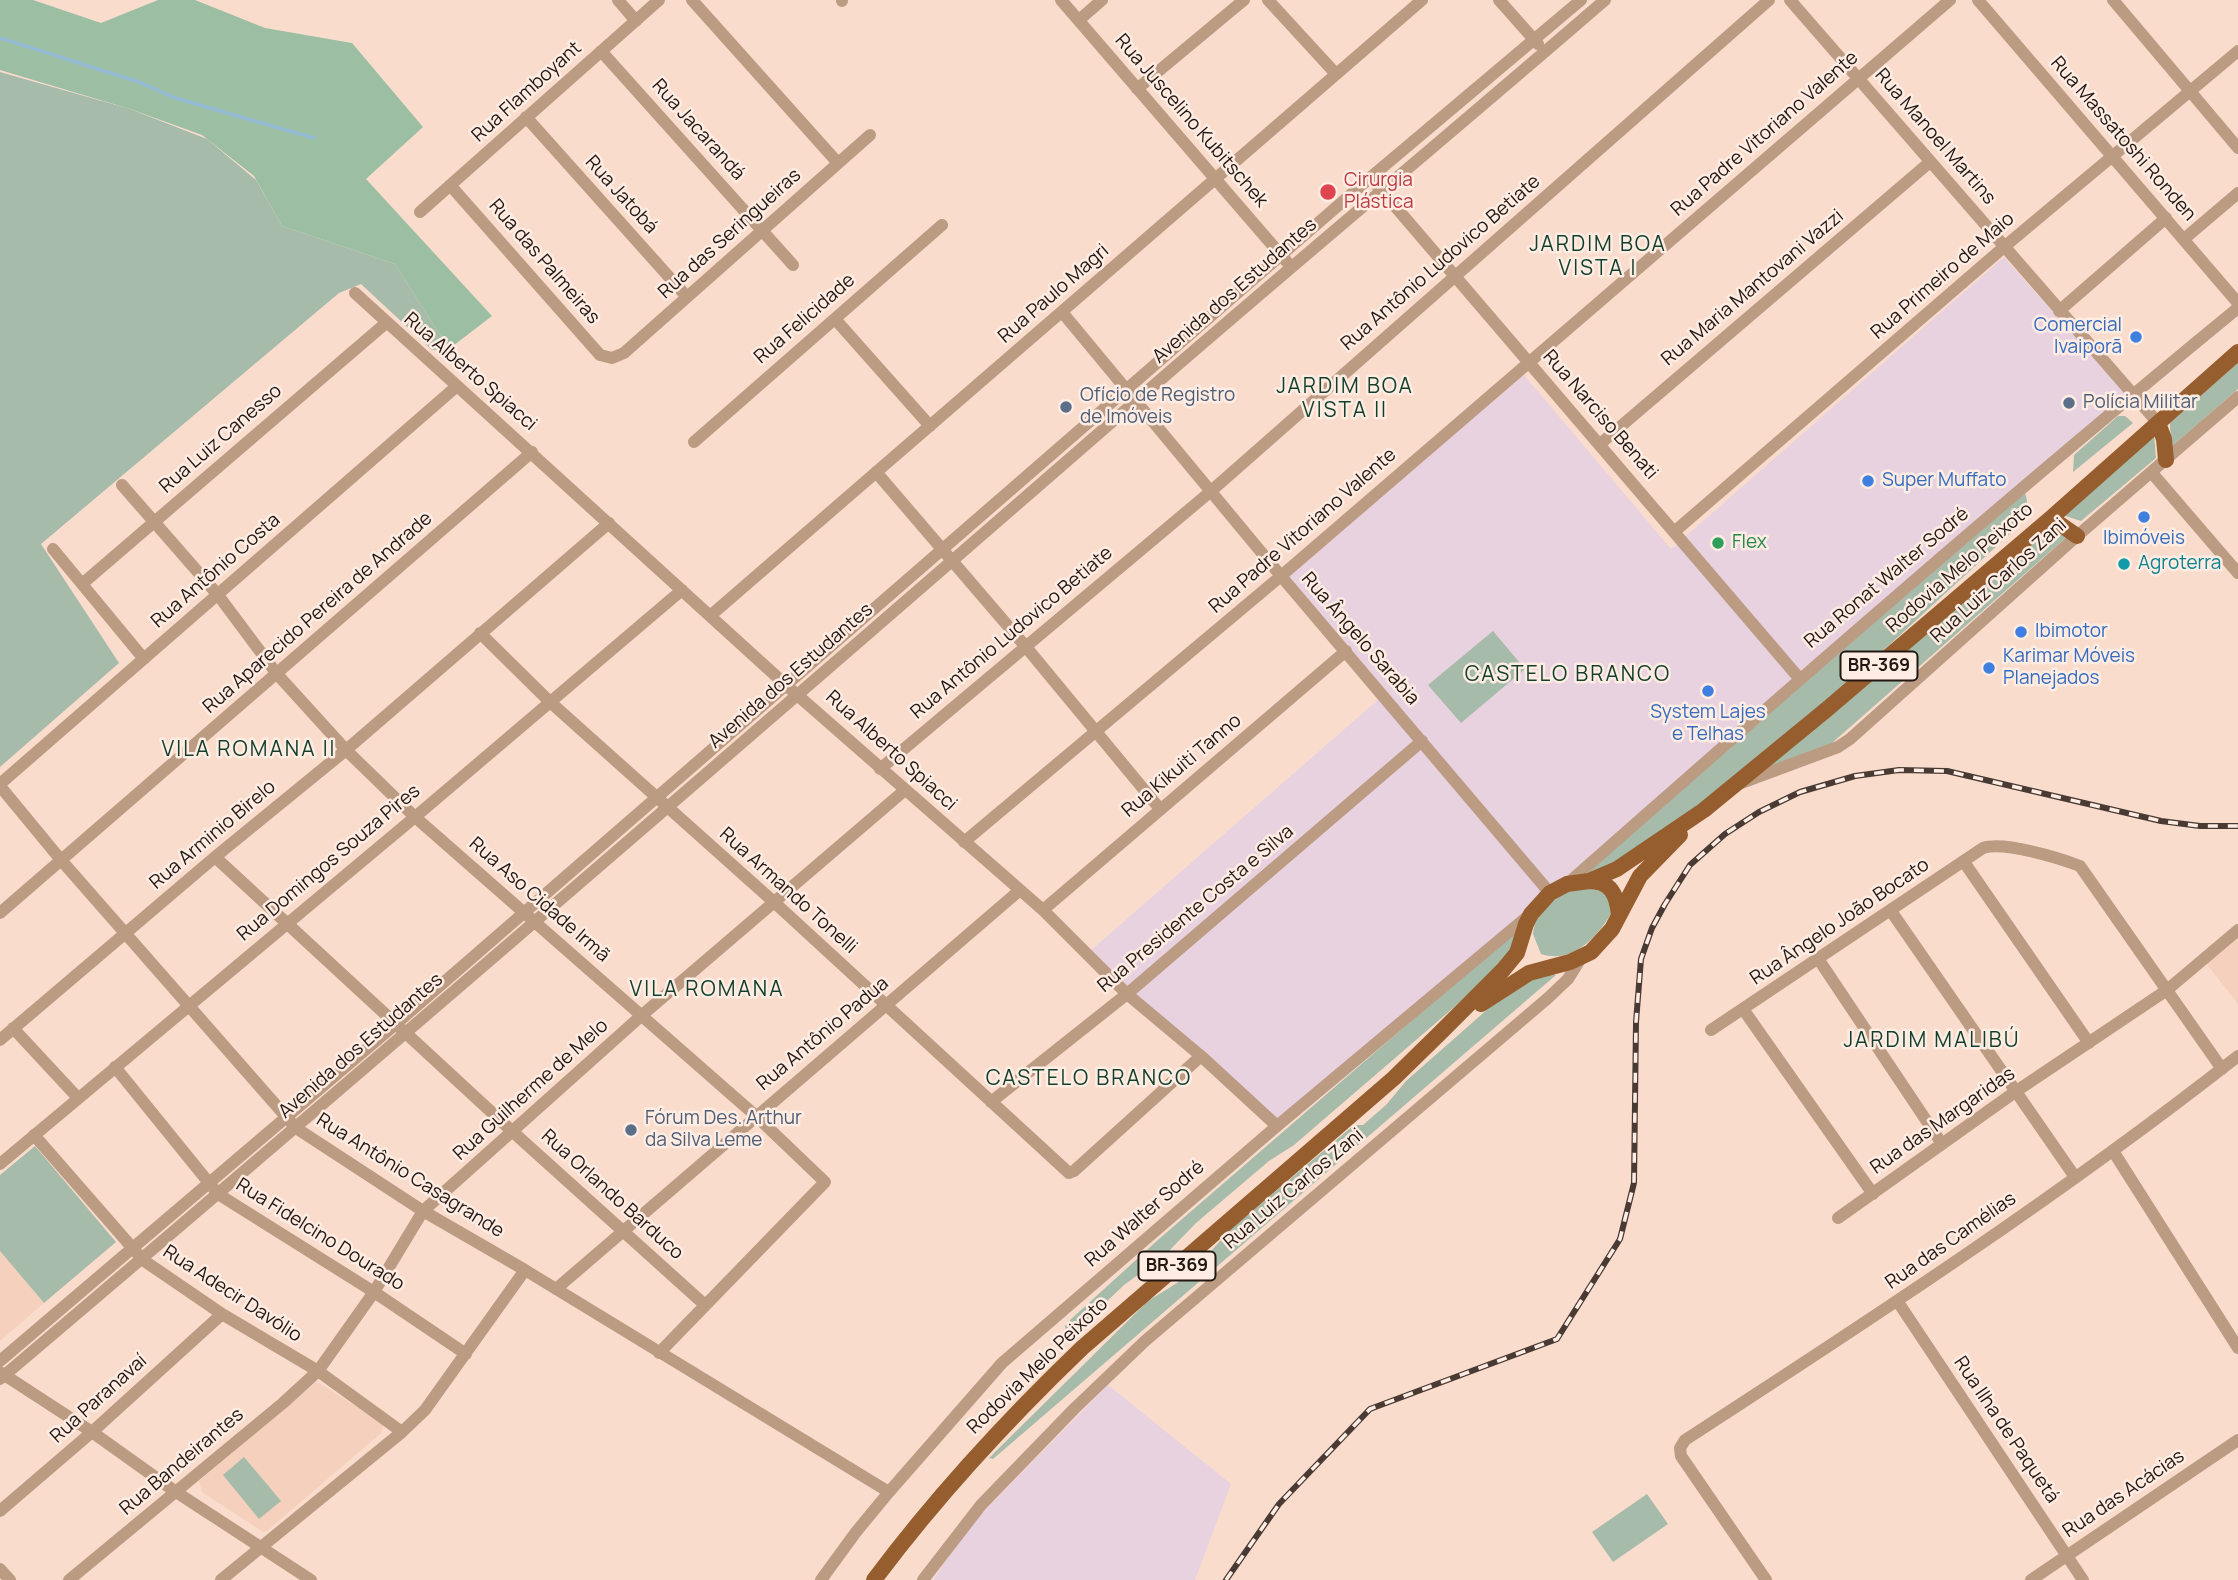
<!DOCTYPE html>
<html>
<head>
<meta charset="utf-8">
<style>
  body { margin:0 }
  canvas { display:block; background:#fadccd }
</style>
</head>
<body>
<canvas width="2238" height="1580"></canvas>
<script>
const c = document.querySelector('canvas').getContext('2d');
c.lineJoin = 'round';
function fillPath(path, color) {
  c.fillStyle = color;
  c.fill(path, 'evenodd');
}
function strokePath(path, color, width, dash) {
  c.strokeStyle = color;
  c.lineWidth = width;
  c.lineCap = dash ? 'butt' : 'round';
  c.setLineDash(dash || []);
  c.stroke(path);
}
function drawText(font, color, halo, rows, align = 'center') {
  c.font = font + ' Manrope,sans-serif';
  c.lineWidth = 5;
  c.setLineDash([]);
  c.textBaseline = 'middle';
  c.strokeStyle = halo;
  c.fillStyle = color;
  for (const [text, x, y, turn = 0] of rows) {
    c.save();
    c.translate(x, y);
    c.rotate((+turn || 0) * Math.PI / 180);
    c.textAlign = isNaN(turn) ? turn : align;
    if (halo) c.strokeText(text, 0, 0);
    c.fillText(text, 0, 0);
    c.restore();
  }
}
fillPath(new Path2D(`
  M2238 936V1004L2205 962Z
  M0 1251 44 1303 0 1341Z
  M315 1383H319L383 1423V1427L381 1433 267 1531 263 1532 202 1492 199 1481Z`), '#f4d0bd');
fillPath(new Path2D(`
  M2004 257 2127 395 1278 1126 1090 951 1387 692 1288 575 1524 375 1671 549Z
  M1108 1385 1231 1484 1195 1580H933L958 1543 983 1512Z`), '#e8d2e0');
fillPath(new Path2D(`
  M0 72 130 109 207 139 256 180 282 226 395 264 449 349 432 350 361 284 339 293 41 544 119 663 0 767Z
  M2238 362V389L2171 447 2170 423Z
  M2118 416H2125L2133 423 2073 472 2074 455Z
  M2154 434 2156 458 2081 521 2062 515Z
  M2025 493C2031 509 2024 519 2013 531L1835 695 1704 810 1618 865 1567 883Z
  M2049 526 2069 535 1832 743 1754 773Z
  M1493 631 1525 669 1461 723 1428 685Z
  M1580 885 1610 894 1612 912C1597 938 1572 964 1541 954L1533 934C1535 908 1560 895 1580 885Z
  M1513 933 1516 941 1500 965 1452 1009 1294 1145 1269 1161 1196 1223 1164 1256 1124 1285 1082 1325V1328L1071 1339 1067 1336 1065 1326 1070 1320 1159 1239Z
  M1548 974 1556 975 993 1459 989 1458 1148 1301 1177 1283 1204 1259 1230 1230 1354 1125H1363L1386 1105 1406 1081 1514 986Z
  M35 1146 116 1242 44 1303 0 1251V1175Z
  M244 1457 281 1501 259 1519 223 1475Z
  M1647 1494 1668 1524 1613 1562 1592 1532Z`), '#a6bbaa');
fillPath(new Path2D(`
  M0 0H33L101 23 158 0H195L265 28 352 43 423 127 366 179 492 316 449 349 395 264 282 226 254 176 202 135 130 109 0 70Z`), '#9cbfa4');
strokePath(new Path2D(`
  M0 38 139 82 175 98 314 138`), '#94b9d3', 3.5);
strokePath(new Path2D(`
  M618 0 636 21
  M692 0 838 163
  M842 0V1
  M1061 0 1287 262
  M1268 0 1336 74
  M1499 0 1538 44
  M1790 0 2158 423
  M1978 0 2238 303
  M2113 0 2238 148
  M1079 20 1102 0
  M601 51 793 265
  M1137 89 1244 0
  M526 117 687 297
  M1376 184 1799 678
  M450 185 600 355 612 358 624 353 870 135
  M420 212 659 0
  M2184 239 2238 193
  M355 293 787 686 1043 910 1127 994 1201 1056 1277 1126
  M2059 311 2166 218
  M1062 312 1281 576 1550 893
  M835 319 930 426
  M694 442 942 225
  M1600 444 1930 162
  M876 472 1026 647 1160 809
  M2152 473 2238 573
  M122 485 218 595 277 674 346 750 415 817 756 1116 825 1182 659 1353
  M1674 532 2004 247 2238 51
  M53 549 144 659
  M82 584 386 323
  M710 616 1422 0
  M480 633 549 701 775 903 1069 1173 1074 1171 1201 1056
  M880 769 1210 492 1769 0
  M1741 783 1838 747 1850 739 2077 536 2238 397
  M0 784 457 386
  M0 786 61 860 296 1128 423 1211 525 1270 889 1492
  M964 842 1281 576 1950 0
  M215 857 513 1132 705 1305
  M1964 862 2089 1043
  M1567 884C1788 689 2010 495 2238 308
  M1043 910 1346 651
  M1891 911 2075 1177
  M0 913 532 452
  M1819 960 1942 1144
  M1743 1009 1873 1194
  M13 1028 78 1098
  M1711 1030 1983 848C2004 841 2059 858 2080 866L2222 1069
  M0 1040 215 857 346 750 609 523
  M115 1067 218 1194 374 1292 466 1354
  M991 1102 1127 994 1422 741
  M34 1135 143 1260 222 1314 318 1371 402 1432
  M2113 1151 2238 1348
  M0 1164 415 817 682 590
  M1838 1218 2015 1092 2167 990 2238 930
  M556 1289 1020 890
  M1898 1302 2083 1580
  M0 1361 397 1023 1371 177 1581 0
  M0 1372 92 1432 176 1492 311 1580
  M0 1379C381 1056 759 729 1136 401 1291 266 1449 135 1605 0
  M0 1511 92 1432 222 1314
  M0 1569 10 1580
  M69 1580 283 1403 318 1371 374 1292 423 1211 641 1016 905 790
  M221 1580 402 1432 425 1410 525 1270
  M821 1580 856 1532 889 1492 1002 1363 1277 1126 1528 916
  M923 1580 981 1505 1074 1409 1145 1341 1548 998 1568 979 1581 958
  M1766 1580 1681 1456 1680 1448 1685 1440C1873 1318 2061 1195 2238 1056
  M2031 1580 2238 1440`), '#bc9b83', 12);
strokePath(new Path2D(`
  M2158 423 2164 439 2166 460
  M2051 518 2077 536
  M1589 881C1611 881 1617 895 1619 915
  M1481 1004 1529 973 1570 962 1591 952 1612 929 1640 876 1680 835
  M874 1580C936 1497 1007 1420 1082 1348L1394 1078 1440 1033 1503 970 1517 953 1526 924 1531 914 1550 893 1567 884 1589 881 1617 869 1704 810 1826 710 2051 518 2238 352`), '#965e2e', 16);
const rail = new Path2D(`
  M1226 1580 1279 1504 1370 1409 1557 1339 1620 1239 1634 1183 1636 1022 1641 959 1652 928 1665 904 1690 865 1725 834 1759 812 1800 792 1855 776 1899 770 1947 771 2161 821 2200 826H2238`);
strokePath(rail, '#493b34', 6);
strokePath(rail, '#ffece3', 3.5, [10]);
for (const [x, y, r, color] of [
  [1328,192,9,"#e0444e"],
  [2136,337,7,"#3f7fe0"],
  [2069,403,7,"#5c6f8a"],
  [1066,407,7,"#5c6f8a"],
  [1868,481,7,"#3f7fe0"],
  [2144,517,7,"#3f7fe0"],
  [1718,543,7,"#2e9e5b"],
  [2124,564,7,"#0f9aa8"],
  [2021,632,7,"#3f7fe0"],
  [1989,668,7,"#3f7fe0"],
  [1708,691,7,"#3f7fe0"],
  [631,1130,7,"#5c6f8a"]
]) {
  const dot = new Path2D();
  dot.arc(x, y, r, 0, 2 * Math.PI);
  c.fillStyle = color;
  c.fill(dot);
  strokePath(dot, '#ffece3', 2.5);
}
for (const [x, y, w] of [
  [1879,666,77],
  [1177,1266,77]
]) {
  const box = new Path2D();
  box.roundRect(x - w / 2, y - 14.5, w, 29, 5);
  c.fillStyle = '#ffece3';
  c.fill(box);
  strokePath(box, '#221813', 2);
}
drawText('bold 18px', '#221813', null, [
  ["BR-369",1879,666],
  ["BR-369",1177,1266]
]);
drawText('19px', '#221813', '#ffece3', [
  ["Rua Flamboyant",527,92,-42],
  ["Rua Juscelino Kubitschek",1191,121,49],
  ["Rua Jacarandá",698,130,48],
  ["Rua Padre Vitoriano Valente",1765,134,-41],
  ["Rua Manoel Martins",1935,137,49],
  ["Rua Massatoshi Ronden",2123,139,49],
  ["Rua Jatobá",621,195,48],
  ["Rua das Seringueiras",730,234,-42],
  ["Rua das Palmeiras",544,262,49],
  ["Rua Antônio Ludovico Betiate",1441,263,-41],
  ["Rua Primeiro de Maio",1943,276,-41],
  ["Rua Maria Mantovani Vazzi",1753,288,-40],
  ["Avenida dos Estudantes",1235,291,-41],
  ["Rua Paulo Magri",1054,294,-41],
  ["Rua Felicidade",805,319,-41],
  ["Rua Alberto Spiacci",470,372,41],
  ["Rua Narciso Benati",1600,415,49],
  ["Rua Luiz Canesso",221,439,-41],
  ["Rua Padre Vitoriano Valente",1303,531,-41],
  ["Rodovia Melo Peixoto",1960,568,-41],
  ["Rua Antônio Costa",216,571,-41],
  ["Rua Ronat Walter Sodré",1887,578,-40],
  ["Rua Luiz Carlos Zani",1999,581,-42],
  ["Rua Aparecido Pereira de Andrade",318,613,-41],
  ["Rua Antônio Ludovico Betiate",1012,633,-40],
  ["Rua Ângelo Sarabia",1360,639,49],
  ["Avenida dos Estudantes",791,676,-41],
  ["Rua Alberto Spiacci",891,751,42],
  ["Rua Kikuiti Tanno",1182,766,-40],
  ["Rua Arminio Birelo",213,835,-40],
  ["Rua Domingos Souza Pires",329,863,-40],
  ["Rua Armando Tonelli",788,891,42],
  ["Rua Aso Cidade Irmã",539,900,41],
  ["Rua Presidente Costa e Silva",1196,909,-40],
  ["Rua Ângelo João Bocato",1840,922,-34],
  ["Rua Antônio Padua",823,1034,-40],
  ["Avenida dos Estudantes",361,1046,-41],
  ["Rua Guilherme de Melo",531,1090,-42],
  ["Rua das Margaridas",1943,1121,-35],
  ["Rua Antônio Casagrande",410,1176,32],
  ["Rua Luiz Carlos Zani",1294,1189,-40],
  ["Rua Orlando Barduco",612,1195,42],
  ["Rua Walter Sodré",1145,1214,-41],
  ["Rua Fidelcino Dourado",320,1235,32],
  ["Rua das Camélias",1951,1241,-35],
  ["Rua Adecir Davólio",232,1294,33],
  ["Rodovia Melo Peixoto",1038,1366,-44],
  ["Rua Paranavaí",99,1399,-42],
  ["Rua Ilha de Paquetá",2006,1430,56],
  ["Rua Bandeirantes",182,1462,-40],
  ["Rua das Acácias",2124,1494,-34]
]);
drawText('19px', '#be3a42', '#ffece3', [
  ["Cirurgia",1344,181],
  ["Plástica",1344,203]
], 'left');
drawText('19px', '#366cbe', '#ffece3', [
  ["Comercial",2122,326,"right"],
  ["Ivaiporã",2122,348,"right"],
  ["Super Muffato",1882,481],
  ["Ibimóveis",2144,539,"center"],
  ["Ibimotor",2035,632],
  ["Karimar Móveis",2003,657],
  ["Planejados",2003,679],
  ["System Lajes",1708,713,"center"],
  ["e Telhas",1708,735,"center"]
], 'left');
drawText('19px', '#4e5e75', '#ffece3', [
  ["Ofício de Registro",1080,396],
  ["de Imóveis",1080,418],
  ["Polícia Militar",2083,403],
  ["Fórum Des. Arthur",645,1119],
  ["da Silva Leme",645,1141]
], 'left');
drawText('19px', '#27864d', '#ffece3', [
  ["Flex",1732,543]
], 'left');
drawText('19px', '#0d838f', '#ffece3', [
  ["Agroterra",2138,564]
], 'left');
c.letterSpacing = '2px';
drawText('21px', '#123f2b', '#ffece3', [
  ["JARDIM BOA",1598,245],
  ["VISTA I",1598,269],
  ["JARDIM BOA",1345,387],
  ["VISTA II",1345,411],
  ["CASTELO BRANCO",1568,675],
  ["VILA ROMANA II",249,750],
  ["VILA ROMANA",707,990],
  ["JARDIM MALIBÚ",1932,1041],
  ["CASTELO BRANCO",1089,1079]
]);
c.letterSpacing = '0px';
</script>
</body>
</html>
